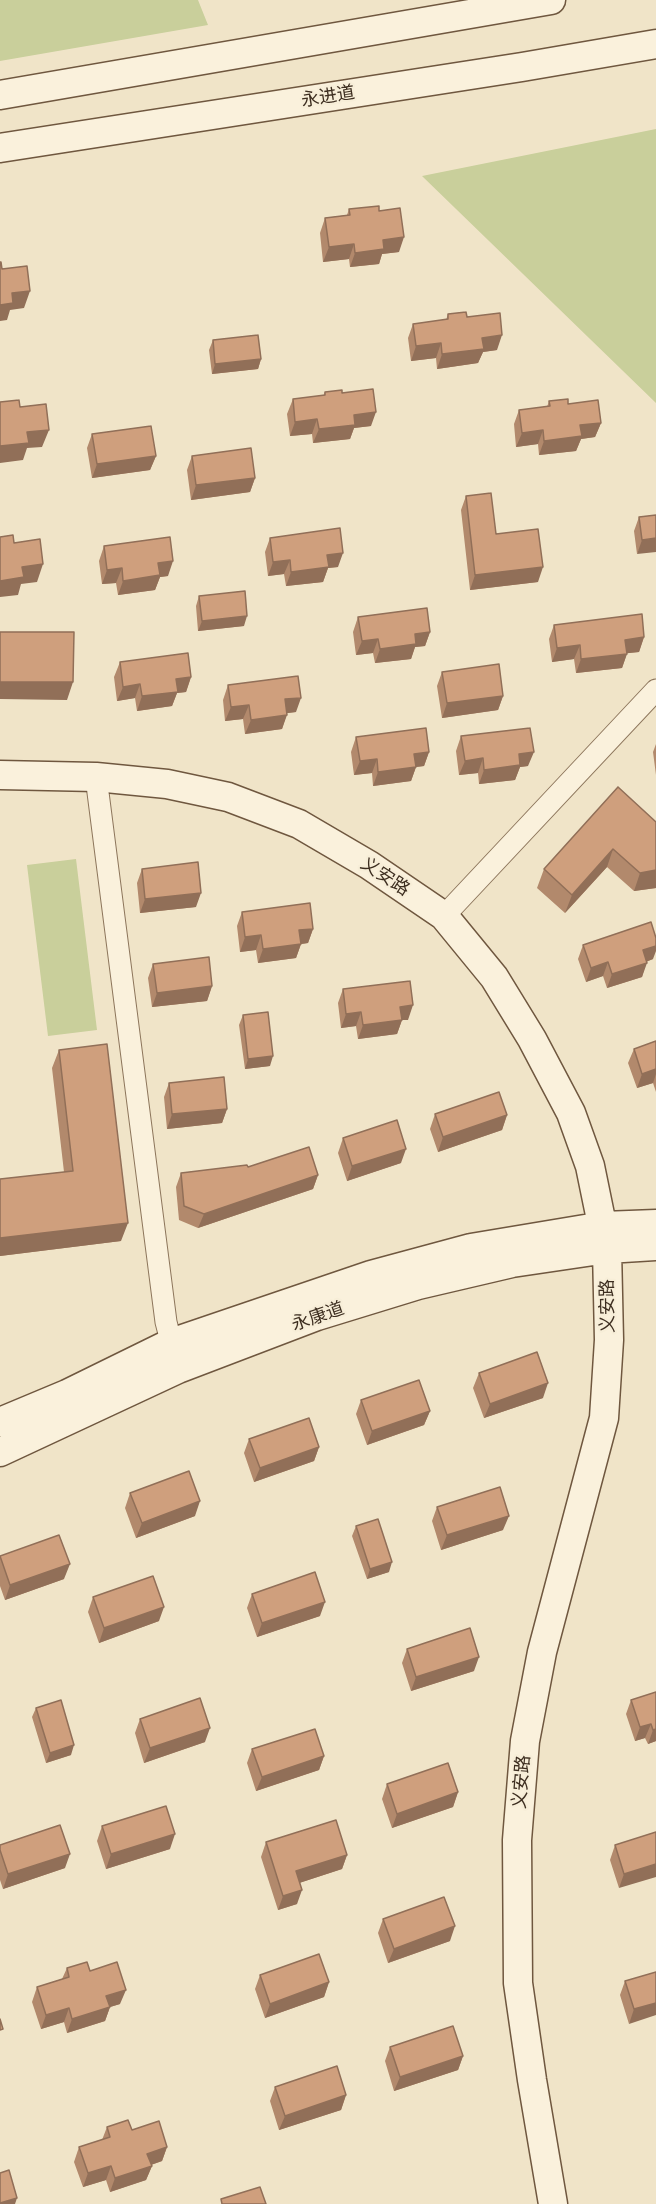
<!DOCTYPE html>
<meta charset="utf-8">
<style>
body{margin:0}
canvas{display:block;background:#f0e4c8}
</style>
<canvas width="656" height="2204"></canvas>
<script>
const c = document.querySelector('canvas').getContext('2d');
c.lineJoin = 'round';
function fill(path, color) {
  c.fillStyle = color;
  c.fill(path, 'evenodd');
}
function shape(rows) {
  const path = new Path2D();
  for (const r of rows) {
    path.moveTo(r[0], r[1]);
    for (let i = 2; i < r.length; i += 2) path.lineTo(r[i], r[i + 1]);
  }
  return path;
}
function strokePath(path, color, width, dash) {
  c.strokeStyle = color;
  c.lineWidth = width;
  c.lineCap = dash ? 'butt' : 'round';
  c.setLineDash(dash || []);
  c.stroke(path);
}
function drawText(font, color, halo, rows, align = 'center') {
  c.font = font + ' "Libre Baskerville","Noto Sans SC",serif';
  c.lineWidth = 4.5;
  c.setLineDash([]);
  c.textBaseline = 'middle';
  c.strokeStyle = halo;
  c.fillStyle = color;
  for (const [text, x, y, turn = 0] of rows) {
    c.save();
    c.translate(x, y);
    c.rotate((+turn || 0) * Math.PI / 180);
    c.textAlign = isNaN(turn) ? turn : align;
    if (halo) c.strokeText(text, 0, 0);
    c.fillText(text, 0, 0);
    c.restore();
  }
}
fill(shape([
 [0,0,198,0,208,25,0,61],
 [656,129,656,403,422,176],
 [76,859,97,1030,48,1036,27,865]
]), '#c9cf9b');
const street = shape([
 [96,777,166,1322,175,1357],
 [444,916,656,690]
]);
const secondary = shape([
 [0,95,551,0],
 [0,148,522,67,656,44],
 [0,775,96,777,167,784,228,797,299,824,369,865,444,916,494,977,532,1039,571,1113,590,1166,607,1249,609,1340,604,1418,542,1652,525,1741,517,1840,518,1983,532,2080,553,2204],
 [0,1422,67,1394,171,1343,371,1275,471,1248,603,1226,656,1224],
 [0,1452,178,1369,317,1316,418,1285,512,1263,607,1249,656,1246]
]);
strokePath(street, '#8d765c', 23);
strokePath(secondary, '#6f573f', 31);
strokePath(street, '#faf1dc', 21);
strokePath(secondary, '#faf1dc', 28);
fill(shape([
 [349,209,379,211,399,252,382,254,379,264,350,267,349,259,323,262,320,233,325,218,347,215],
 [448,314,467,317,497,350,483,352,478,363,437,369,436,358,411,361,408,338,413,324,446,320],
 [213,340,261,359,258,369,212,374,209,350],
 [325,392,342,393,371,426,354,428,350,439,313,443,312,434,290,436,287,414,293,399,323,396],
 [549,401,568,404,601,423,595,437,581,439,576,451,539,455,538,444,516,447,514,424,519,410,547,407],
 [92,434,156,456,150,470,92,478,87,448],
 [192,456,255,478,250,492,191,500,187,470],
 [466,496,496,534,538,582,470,590,461,510],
 [656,515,637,554,634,531,639,517],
 [270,538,338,567,328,568,323,582,286,586,284,574,268,576,265,552],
 [104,546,168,576,160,577,155,590,118,595,116,583,102,584,99,561],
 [199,596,244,626,198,631,196,606],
 [358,617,430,632,425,646,415,647,411,659,375,663,373,653,356,655,353,632],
 [554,625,644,637,639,652,627,653,622,668,576,673,574,659,552,662,549,639],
 [120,662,191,677,186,692,177,693,172,706,137,711,135,698,117,701,114,677],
 [442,672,503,696,498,710,442,718,437,686],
 [228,685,296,712,287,713,282,729,245,734,243,719,225,721,223,700],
 [461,736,528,766,520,767,515,780,479,784,478,773,459,775,456,751],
 [356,737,429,752,424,766,416,767,411,781,373,786,372,773,354,775,351,752],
 [656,744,656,775,653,752],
 [618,787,656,888,634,891,607,867,565,913,537,888,544,869],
 [142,869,196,907,140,913,137,883],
 [242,912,313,929,308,943,301,944,296,958,258,963,256,950,240,952,237,926],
 [583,945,653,959,646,962,642,977,607,988,603,976,586,982,578,959],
 [153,964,212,986,207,1001,152,1007,148,978],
 [343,989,408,1020,402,1020,397,1034,358,1039,356,1026,341,1028,338,1003],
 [243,1015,270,1066,245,1069,239,1025],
 [656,1041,656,1092,653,1083,637,1088,628,1063,634,1049],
 [59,1050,121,1241,0,1256,0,1179,64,1172,52,1068],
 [169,1083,227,1109,222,1123,167,1129,164,1097],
 [435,1114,507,1115,502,1130,438,1152,430,1129],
 [343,1138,401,1163,347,1181,338,1153],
 [248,1167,318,1175,313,1189,198,1228,179,1220,176,1187,181,1173],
 [479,1373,543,1398,484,1418,473,1388],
 [361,1400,430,1411,424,1425,367,1445,356,1414],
 [249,1439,319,1447,314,1461,254,1482,244,1453],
 [130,1493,195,1516,136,1538,125,1508],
 [437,1507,503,1530,441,1550,432,1521],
 [356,1526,389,1572,367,1579,352,1536],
 [0,1556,64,1579,5,1600,0,1586],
 [252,1594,320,1616,257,1637,247,1608],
 [93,1597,159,1621,99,1643,88,1612],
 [407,1649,474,1671,411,1691,402,1663],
 [656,1692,656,1741,648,1744,645,1738,635,1741,626,1714,631,1700],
 [36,1708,71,1755,46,1763,32,1717],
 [140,1719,205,1742,144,1763,135,1733],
 [252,1749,324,1756,319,1770,256,1791,247,1763],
 [387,1784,458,1792,453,1807,392,1828,382,1799],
 [102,1826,170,1849,106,1869,97,1841],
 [656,1832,619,1888,610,1860,615,1845],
 [266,1842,347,1855,342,1869,299,1883,297,1904,278,1910,261,1857],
 [0,1845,65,1868,3,1889,0,1880],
 [383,1919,450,1941,388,1963,378,1933],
 [67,1968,90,1971,120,2004,110,2007,105,2021,67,2033,64,2022,41,2029,32,2002,37,1987,62,1979],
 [656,1972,629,2024,620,1995,625,1981],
 [260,1975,329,1982,324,1997,265,2018,255,1989],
 [390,2047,463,2056,458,2070,394,2091,385,2061],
 [275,2087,346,2095,341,2110,279,2130,270,2101],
 [107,2127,132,2130,167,2147,162,2161,151,2165,152,2166,146,2180,110,2192,106,2180,83,2187,74,2162,79,2147,102,2140]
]), '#b2896c');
fill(shape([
 [404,237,399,252,382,254,379,264,350,267,355,253,383,240],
 [354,244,349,259,323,262,329,247],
 [30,291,24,308,10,310,7,320,0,321,0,305,12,293],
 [502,335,497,350,483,352,478,363,437,369,442,354,482,338],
 [441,343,436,358,411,361,416,346],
 [261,359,258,369,212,374,215,364],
 [376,412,371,426,354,428,350,439,313,443,319,429,354,415],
 [317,419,312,434,290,436,295,422],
 [601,423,595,437,581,439,576,451,539,455,544,441,580,425],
 [49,430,42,447,27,448,23,460,0,463,0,446,27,432],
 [543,430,538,444,516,447,522,433],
 [156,456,150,470,92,478,97,464],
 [255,478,250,492,191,500,196,485],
 [656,538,656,552,637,554,642,540],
 [343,553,338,567,328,568,323,582,286,586,291,572,327,555],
 [290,560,284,574,268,576,273,562],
 [173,561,168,576,160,577,155,590,118,595,123,581,158,563],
 [43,564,37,582,21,584,18,595,0,597,0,581,22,567],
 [543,567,538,582,470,590,475,575],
 [122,568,116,583,102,584,107,570],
 [247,616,244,626,198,631,202,621],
 [430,632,425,646,415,647,411,659,375,663,380,649,415,634],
 [644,637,639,652,620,654,625,640],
 [378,639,373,653,356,655,362,641],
 [580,645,574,659,552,662,557,648],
 [627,654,622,668,576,673,581,659],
 [191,677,186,692,177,693,172,706,137,711,142,696,176,679],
 [0,682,73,682,67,700,0,699],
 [140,684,135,698,117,701,123,687],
 [503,696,498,710,442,718,447,703],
 [301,698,296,712,280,714,285,699],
 [249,705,243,719,225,721,231,707],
 [287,715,282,729,245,734,251,720],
 [429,752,424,766,416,767,411,781,373,786,378,772,414,754],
 [534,752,528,766,520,767,515,780,479,784,484,770,519,754],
 [483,758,478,773,459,775,465,761],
 [377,759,372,773,354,775,360,761],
 [613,849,607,867,565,913,572,895],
 [656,870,656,888,634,891,640,873],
 [201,893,196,907,140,913,145,899],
 [313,929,308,943,294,945,299,930],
 [261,935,256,950,240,952,245,937],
 [301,944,296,958,258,963,263,949],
 [656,946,656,951,653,959,637,965,643,950],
 [608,962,603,976,586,982,591,968],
 [647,963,642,977,607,988,612,974],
 [212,986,207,1001,152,1007,157,993],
 [413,1005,408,1020,402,1020,397,1034,358,1039,363,1025,400,1007],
 [361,1012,356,1026,341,1028,346,1014],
 [273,1056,270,1066,245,1069,248,1059],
 [656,1069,656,1074,653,1083,637,1088,642,1074],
 [227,1109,222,1123,167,1129,172,1114],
 [507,1115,502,1130,438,1152,443,1137],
 [406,1149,401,1163,347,1181,352,1166],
 [318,1175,313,1189,198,1228,204,1214],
 [128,1223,121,1241,0,1256,0,1238],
 [548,1383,543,1398,484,1418,490,1404],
 [430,1411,424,1425,367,1445,372,1431],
 [319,1447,314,1461,254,1482,260,1468],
 [200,1501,195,1516,136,1538,142,1523],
 [509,1516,503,1530,441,1550,447,1535],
 [392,1562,389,1572,367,1579,370,1569],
 [70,1564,64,1579,5,1600,10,1585],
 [325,1602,320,1616,257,1637,262,1623],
 [164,1607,159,1621,99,1643,104,1628],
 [479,1657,474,1671,411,1691,416,1677],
 [651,1724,645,1738,635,1741,640,1727],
 [210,1728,205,1742,144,1763,150,1748],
 [656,1729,656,1741,648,1744,653,1730],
 [74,1745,71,1755,46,1763,50,1753],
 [324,1756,319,1770,256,1791,262,1777],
 [458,1792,453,1807,392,1828,397,1814],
 [175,1834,170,1849,106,1869,111,1854],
 [70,1854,65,1868,3,1889,8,1874],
 [347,1855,342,1869,290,1886,296,1871],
 [656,1864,656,1877,619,1888,624,1874],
 [302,1890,297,1904,278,1910,283,1896],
 [455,1926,450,1941,388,1963,394,1949],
 [329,1982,324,1997,265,2018,270,2004],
 [126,1990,120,2004,110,2007,105,2021,67,2033,72,2019,106,1996],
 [656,2003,656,2015,629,2024,634,2009],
 [69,2008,64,2022,41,2029,46,2015],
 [463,2056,458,2070,394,2091,400,2077],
 [346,2095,341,2110,279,2130,285,2116],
 [167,2147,162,2161,142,2168,147,2154],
 [111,2166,106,2180,83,2187,88,2173],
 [152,2166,146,2180,110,2192,115,2178],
 [17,2198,15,2204,0,2204,0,2203]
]), '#916f58');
const building = shape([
 [379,206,379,211,400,208,404,237,383,240,384,249,355,253,354,244,329,247,325,218,350,215,349,209,379,206],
 [0,262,1,262,2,269,27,266,30,291,12,293,13,303,0,305,0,262],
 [466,312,467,317,500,313,502,335,482,338,484,349,442,354,441,343,416,346,413,324,448,319,448,314,466,312],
 [258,335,261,359,215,364,213,340,258,335],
 [373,389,376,412,354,415,355,425,319,429,317,419,295,422,293,399,325,395,325,392,342,390,342,393,373,389],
 [568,399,568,404,598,400,601,423,580,425,582,436,544,441,543,430,522,433,519,410,550,406,549,401,568,399],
 [19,400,20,407,46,404,49,430,27,432,29,443,0,446,0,402,19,400],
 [151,426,156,456,97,464,92,434,151,426],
 [251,448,255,478,196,485,192,456,251,448],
 [491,493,496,534,538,529,543,567,475,575,466,496,491,493],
 [656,515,656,538,642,540,639,517,656,515],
 [340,528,343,553,327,555,329,567,291,572,290,560,273,562,270,538,340,528],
 [13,535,14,543,40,539,43,564,22,567,24,577,0,581,0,537,13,535],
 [170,537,173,561,158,563,160,575,123,581,122,568,107,570,104,546,170,537],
 [245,591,247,616,202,621,199,596,245,591],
 [427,608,430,632,415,634,416,644,380,649,378,639,362,641,358,617,427,608],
 [642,614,644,637,625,640,627,654,581,659,580,645,557,648,554,625,642,614],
 [0,632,74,632,73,682,0,682,0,632],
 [188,653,191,677,176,679,178,692,142,696,140,684,123,687,120,662,188,653],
 [499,664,503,696,447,703,442,672,499,664],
 [298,676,301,698,285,699,287,715,251,720,249,705,231,707,228,685,298,676],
 [426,728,429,752,414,754,416,767,378,772,377,759,360,761,356,737,426,728],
 [530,728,534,752,519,754,520,765,484,770,483,758,465,761,461,736,530,728],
 [618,787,656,822,656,870,640,873,613,849,572,895,544,869,618,787],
 [198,862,201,893,145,899,142,869,198,862],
 [310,903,313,929,299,930,301,944,263,949,261,935,245,937,242,912,310,903],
 [651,922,656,938,656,946,643,950,647,963,612,974,608,962,591,968,583,945,651,922],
 [209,957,212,986,157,993,153,964,209,957],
 [410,981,413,1005,400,1007,402,1020,363,1025,361,1012,346,1014,343,989,410,981],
 [268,1012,273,1056,248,1059,243,1015,268,1012],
 [656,1041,656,1069,642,1074,634,1049,656,1041],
 [107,1044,128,1223,0,1238,0,1179,73,1171,59,1050,107,1044],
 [224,1077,227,1109,172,1114,169,1083,224,1077],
 [499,1092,507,1115,443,1137,435,1114,499,1092],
 [397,1120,406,1149,352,1166,343,1138,397,1120],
 [309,1147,318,1175,204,1214,184,1206,181,1173,247,1165,248,1167,309,1147],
 [537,1352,548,1383,490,1404,479,1373,537,1352],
 [419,1380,430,1411,372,1431,361,1400,419,1380],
 [309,1418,319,1447,260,1468,249,1439,309,1418],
 [189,1471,200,1501,142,1523,130,1493,189,1471],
 [500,1487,509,1516,447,1535,437,1507,500,1487],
 [378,1519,392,1562,370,1569,356,1526,378,1519],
 [59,1535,70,1564,10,1585,0,1556,59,1535],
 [315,1572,325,1602,262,1623,252,1594,315,1572],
 [153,1576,164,1607,104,1628,93,1597,153,1576],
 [470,1628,479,1657,416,1677,407,1649,470,1628],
 [656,1692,656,1729,653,1730,651,1724,640,1727,631,1700,656,1692],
 [200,1698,210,1728,150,1748,140,1719,200,1698],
 [61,1700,74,1745,50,1753,36,1708,61,1700],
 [315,1729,324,1756,262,1777,252,1749,315,1729],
 [448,1763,458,1792,397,1814,387,1784,448,1763],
 [166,1806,175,1834,111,1854,102,1826,166,1806],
 [336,1820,347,1855,296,1871,302,1890,283,1896,266,1842,336,1820],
 [60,1825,70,1854,8,1874,0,1850,0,1845,60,1825],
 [656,1832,656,1864,624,1874,615,1845,656,1832],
 [444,1897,455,1926,394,1949,383,1919,444,1897],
 [319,1954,329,1982,270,2004,260,1975,319,1954],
 [87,1962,90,1971,117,1962,126,1990,106,1996,110,2007,72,2019,69,2008,46,2015,37,1987,69,1977,67,1968,87,1962],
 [656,1972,656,2003,634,2009,625,1981,656,1972],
 [0,2019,3,2029,0,2030,0,2019],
 [453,2026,463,2056,400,2077,390,2047,453,2026],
 [337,2066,346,2095,285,2116,275,2087,337,2066],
 [128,2120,132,2130,159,2121,167,2147,147,2154,152,2166,115,2178,111,2166,88,2173,79,2147,110,2137,107,2127,128,2120],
 [9,2170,17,2198,0,2203,0,2173,9,2170],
 [260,2187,266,2204,222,2204,221,2199,260,2187]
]);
fill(building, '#cf9f7d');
strokePath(building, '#916f58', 1.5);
drawText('18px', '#3d2e20', '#f7eed8', [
 ["永进道",328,97,-9],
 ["义安路",385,877,33],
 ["义安路",608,1306,-91],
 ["永康道",318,1317,-19],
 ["义安路",522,1782,-85]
]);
</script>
